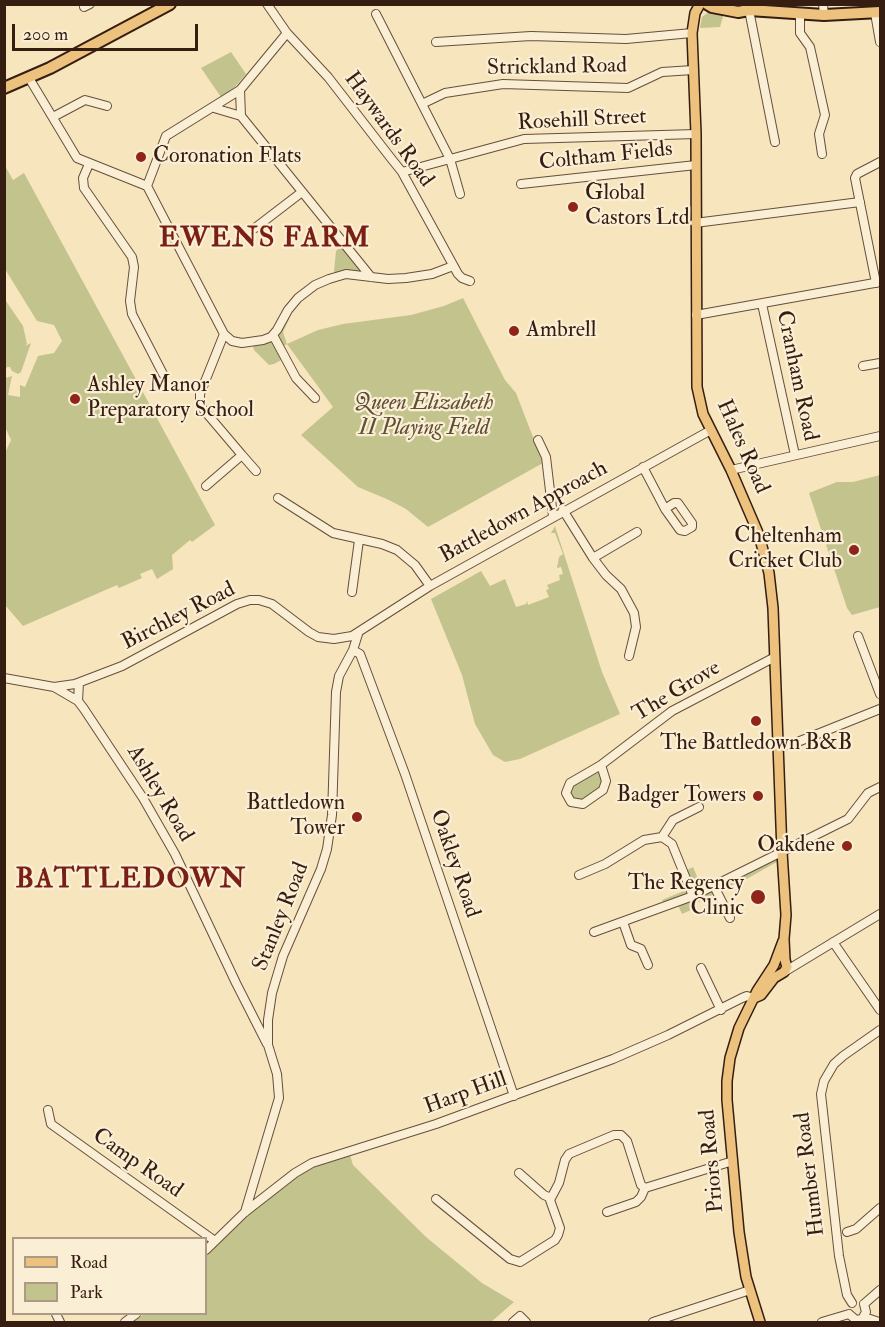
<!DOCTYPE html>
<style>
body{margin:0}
#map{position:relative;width:885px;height:1327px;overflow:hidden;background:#f7e5bd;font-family:"IM FELL Double Pica",serif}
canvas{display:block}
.frame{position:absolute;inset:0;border:6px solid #351d12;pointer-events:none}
.legend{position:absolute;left:12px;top:1237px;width:195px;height:78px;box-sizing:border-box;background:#faeed4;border:2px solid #ab9a86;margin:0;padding:8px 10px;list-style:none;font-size:18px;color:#351d12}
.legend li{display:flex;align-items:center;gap:12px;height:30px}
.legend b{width:30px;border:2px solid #ab9a86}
.scale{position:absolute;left:12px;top:24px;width:186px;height:27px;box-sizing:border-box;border:3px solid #351d12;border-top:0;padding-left:8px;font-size:18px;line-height:21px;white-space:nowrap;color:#351d12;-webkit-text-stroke:4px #faeed4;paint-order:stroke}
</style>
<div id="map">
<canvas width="885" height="1327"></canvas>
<div class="frame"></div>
<ul class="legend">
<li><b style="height:8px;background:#ecc27e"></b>Road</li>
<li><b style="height:16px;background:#c3c38d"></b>Park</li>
</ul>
<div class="scale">200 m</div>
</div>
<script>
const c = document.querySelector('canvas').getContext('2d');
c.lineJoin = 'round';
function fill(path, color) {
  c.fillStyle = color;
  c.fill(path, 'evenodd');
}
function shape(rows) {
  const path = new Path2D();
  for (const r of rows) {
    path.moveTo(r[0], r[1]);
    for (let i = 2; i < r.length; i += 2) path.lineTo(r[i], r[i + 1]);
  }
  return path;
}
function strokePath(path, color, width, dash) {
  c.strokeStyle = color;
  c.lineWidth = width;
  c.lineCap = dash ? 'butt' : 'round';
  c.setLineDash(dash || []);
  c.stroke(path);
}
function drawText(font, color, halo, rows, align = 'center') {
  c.font = font + ' "IM FELL Double Pica",serif';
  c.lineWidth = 4.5;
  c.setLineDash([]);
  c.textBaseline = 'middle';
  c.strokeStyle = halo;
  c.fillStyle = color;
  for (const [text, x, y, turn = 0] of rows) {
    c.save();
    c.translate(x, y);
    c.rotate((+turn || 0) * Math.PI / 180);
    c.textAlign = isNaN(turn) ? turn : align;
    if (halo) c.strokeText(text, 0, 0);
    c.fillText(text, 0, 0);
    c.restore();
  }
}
fill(shape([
 [710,11,724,13,720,27,700,28,702,17],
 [231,52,246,74,234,88,221,97,201,68],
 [4,164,13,180,24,173,215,525,192,542,190,540,172,555,173,569,157,579,152,569,140,574,142,578,119,588,117,585,23,626,5,605,4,455,11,440,5,427,5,378,12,376,8,395,20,397,20,385,25,387,38,356,54,353,62,341,54,325,37,321,5,269],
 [344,244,371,277,336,276,334,271,336,251],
 [4,298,23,326,27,344,25,346,31,343,21,372,18,374,12,371,10,367,7,367,5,370],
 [463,298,505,380,516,393,543,463,428,527,406,509,389,500,358,487,301,435,333,407,287,344,280,348,285,358,274,364,269,365,254,350,252,342,268,338,286,314,290,317,283,332,287,344,318,330,343,324,411,315,444,306],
 [880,475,880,607,852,615,847,608,809,493,837,482,853,482],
 [555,526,602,672,620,714,520,759,505,762,493,755,475,724,462,675,431,599,481,571,490,586,505,579,516,607,526,604,527,601,528,605,549,597,546,590,549,589,547,585,560,580,559,575,563,574,561,567,557,568,559,557,563,554,555,533,551,533],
 [601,765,606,786,576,804,567,790],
 [782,852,782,859,736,885,735,884,690,906,691,910,682,914,677,903,665,907,662,900,689,889,683,872,693,867,703,891],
 [350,1155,353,1165,426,1237,482,1283,514,1302,491,1322,133,1322,144,1314,206,1314,206,1255,242,1220,307,1170]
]), '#c3c38d');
const minor = shape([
 [267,4,287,33,328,77,390,157,402,172,458,274,462,278,470,281],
 [823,4,824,15],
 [84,7,90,4],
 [749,10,775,142],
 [875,13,880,42],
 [376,14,450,159,460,194],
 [800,14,800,33,810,47,825,115,819,134,822,154],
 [436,42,531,36,626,39,692,33],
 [29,78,77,158,147,186,224,334,232,341,242,343,263,340,271,337,277,330,288,310,298,298,315,285,329,279,346,274,388,279,406,278,432,274,453,266],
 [240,90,241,116,371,277],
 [422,104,445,93,503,84,628,88,662,72,693,70],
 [214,108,241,116],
 [53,117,85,100,107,106],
 [89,164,83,178,84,188,132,257,134,267,130,301,132,314,163,374],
 [402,172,524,139,696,134],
 [521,184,696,165],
 [147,186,166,136,240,90,287,33],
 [695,223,860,202],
 [255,228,302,192],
 [876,283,855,178,857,174,880,162],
 [762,304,795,455],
 [696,315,880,282],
 [273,335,296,378,315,398],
 [863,366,880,363],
 [538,440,546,457,553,516],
 [242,455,256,471],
 [643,467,665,509,680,530,685,531,692,527,692,523,678,503,674,503,665,509],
 [731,470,880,436],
 [206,486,242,455,203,409,200,403,200,394,224,334],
 [278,498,333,533,382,544,397,550,415,565,430,586],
 [563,510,593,558,606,575,621,589,634,613,636,627,629,656],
 [593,558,637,532],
 [352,592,359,540],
 [858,636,880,694],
 [353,650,360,654,405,774,514,1096],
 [4,678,54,687,78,701,84,709,143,798,175,854,236,983,267,1044],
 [54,687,75,684,122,666,237,604,250,600,259,600,272,604,309,632,318,637,334,639,352,636,430,586,711,430],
 [78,701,79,683],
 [778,747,795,743,880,709],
 [601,765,606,781,603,790,583,804,571,802,566,793,570,783,601,765,672,711,775,657],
 [662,837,673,820,699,807],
 [579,875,605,864,644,840,662,837,672,844,693,896],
 [714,886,730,918],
 [623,922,631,945,641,949,648,965],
 [594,932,693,896,848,819,868,793,880,787],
 [833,942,880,1010],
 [701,968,721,1010],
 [784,972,880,914],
 [48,1110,51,1124,215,1241],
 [519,1173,544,1195,551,1198],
 [645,1188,733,1161],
 [436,1199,510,1259,520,1262,555,1240,558,1235,560,1228,550,1200,559,1183,565,1160,569,1154,614,1135,621,1135,627,1141,641,1185,645,1188],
 [245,1212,279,1098,277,1074,268,1045,268,1020,272,993,283,956,321,869,327,849,332,815,336,692,339,676,353,650,358,634],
 [607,1212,636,1202,641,1197,645,1188],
 [847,1232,856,1229,880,1208],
 [206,1250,245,1212,295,1173,312,1163,436,1124,613,1059,668,1035,742,998,747,996,754,998],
 [852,1303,847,1295,839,1256,821,1094,824,1081,834,1064,843,1056,880,1030],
 [864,1304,880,1290],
 [56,1314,60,1322],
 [849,1314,856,1320,862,1319,866,1312,864,1304],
 [864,1317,879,1322],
 [125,1322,136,1314],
 [513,1322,520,1316,526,1322],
 [653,1322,750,1290],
 [822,1322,849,1314]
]);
const major = shape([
 [700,4,695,13,692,33,696,134,697,387,703,414,731,470,759,535,769,573,773,608,782,852,786,915,784,939,785,960,787,967,784,972,774,978,761,995,754,998],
 [760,1322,746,1277,739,1232,727,1100,727,1081,730,1058,739,1028,757,991,774,965,783,941]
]);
const highway = shape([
 [707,4,712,7,738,12,749,10,824,15,880,12],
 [4,88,50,68,170,4]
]);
strokePath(minor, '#664f3d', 10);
strokePath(major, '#351d12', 12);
strokePath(highway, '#351d12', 14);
strokePath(minor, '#faeed4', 8);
strokePath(major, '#ecc27e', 9);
strokePath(highway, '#ecc27e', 10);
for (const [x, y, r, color] of [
 [141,157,6,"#8f2418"],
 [573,207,6,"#8f2418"],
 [514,331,6,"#8f2418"],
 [75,399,6,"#8f2418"],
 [854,550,6,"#8f2418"],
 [756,721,6,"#8f2418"],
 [758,796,6,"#8f2418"],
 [357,817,6,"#8f2418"],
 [847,846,6,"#8f2418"],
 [758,897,8,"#8f2418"]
]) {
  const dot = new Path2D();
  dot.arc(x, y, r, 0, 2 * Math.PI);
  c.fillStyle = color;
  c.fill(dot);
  strokePath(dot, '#faeed4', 2);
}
drawText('22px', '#351d12', '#faeed4', [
 ["Strickland Road",557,68,-1],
 ["Rosehill Street",582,121,-3],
 ["Haywards Road",388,130,54],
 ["Coltham Fields",606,157,-6],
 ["Cranham Road",796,376,78],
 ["Hales Road",742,447,66],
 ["Battledown Approach",524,513,-29],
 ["Birchley Road",179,617,-27],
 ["The Grove",677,692,-31],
 ["Ashley Road",159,794,59],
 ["Oakley Road",454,864,71],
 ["Stanley Road",282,917,-68],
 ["Harp Hill",466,1094,-20],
 ["Priors Road",713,1161,-95],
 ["Camp Road",137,1164,35],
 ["Humber Road",811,1174,-97]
]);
drawText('22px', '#351d12', '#faeed4', [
 ["Coronation Flats",153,157,"left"],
 ["Global",585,194,"left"],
 ["Castors Ltd",585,219,"left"],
 ["Ambrell",526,331,"left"],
 ["Ashley Manor",87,386,"left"],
 ["Preparatory School",87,411,"left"],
 ["Cheltenham",842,537],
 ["Cricket Club",842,562],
 ["The Battledown B&B",756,744,"center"],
 ["Badger Towers",746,796],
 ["Battledown",345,804],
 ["Tower",345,829],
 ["Oakdene",835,846],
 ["The Regency",744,884],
 ["Clinic",744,909]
], 'right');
drawText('italic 22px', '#604f37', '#faeed4', [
 ["Queen Elizabeth",424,404],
 ["II Playing Field",424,429]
]);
c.letterSpacing = '1.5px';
drawText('bold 28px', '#7a1f14', '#faeed4', [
 ["EWENS FARM",265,240],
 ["BATTLEDOWN",131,881]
]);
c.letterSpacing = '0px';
</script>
